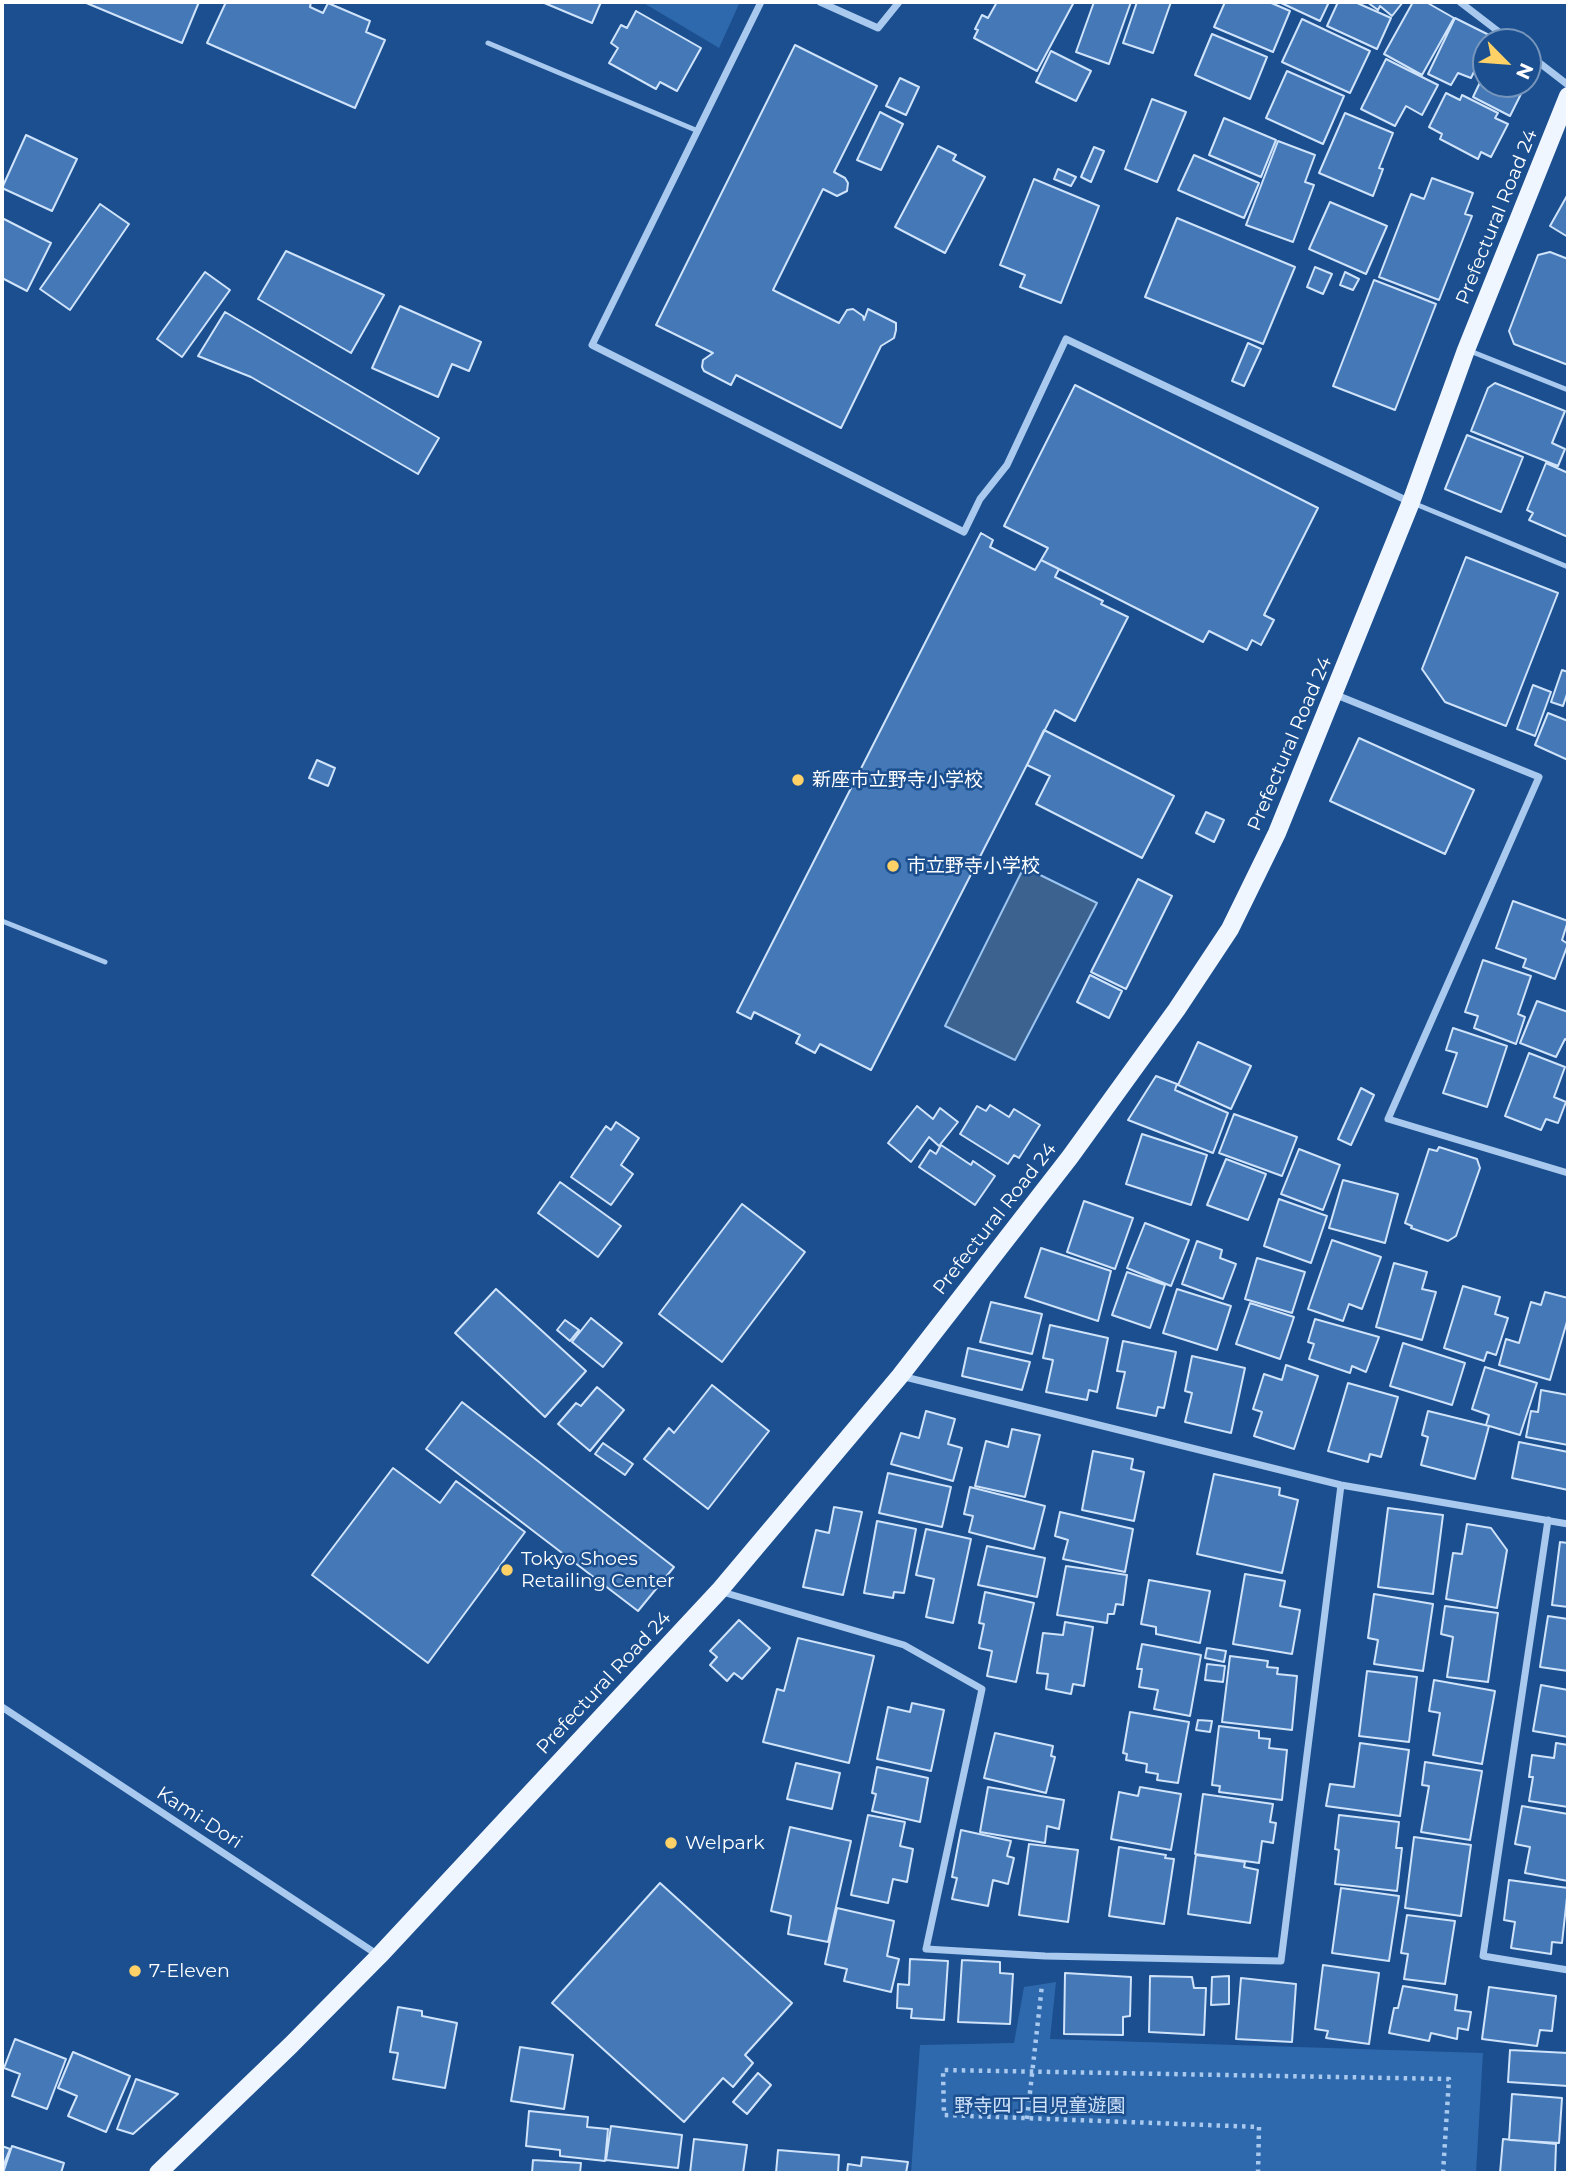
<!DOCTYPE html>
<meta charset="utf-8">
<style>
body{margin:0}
#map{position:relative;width:1570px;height:2175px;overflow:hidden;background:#1b4f8f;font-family:Montserrat,sans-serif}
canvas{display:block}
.frame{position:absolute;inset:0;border:4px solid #fff;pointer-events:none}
.north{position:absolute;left:1472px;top:28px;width:70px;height:70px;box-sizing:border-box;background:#1b4f8f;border:2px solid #7695bc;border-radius:50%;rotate:115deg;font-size:19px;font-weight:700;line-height:28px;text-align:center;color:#fff}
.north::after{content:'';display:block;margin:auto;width:24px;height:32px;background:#ffd166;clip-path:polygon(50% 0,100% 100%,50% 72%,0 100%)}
</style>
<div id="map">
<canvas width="1570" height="2175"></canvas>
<div class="frame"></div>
<div class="north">N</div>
</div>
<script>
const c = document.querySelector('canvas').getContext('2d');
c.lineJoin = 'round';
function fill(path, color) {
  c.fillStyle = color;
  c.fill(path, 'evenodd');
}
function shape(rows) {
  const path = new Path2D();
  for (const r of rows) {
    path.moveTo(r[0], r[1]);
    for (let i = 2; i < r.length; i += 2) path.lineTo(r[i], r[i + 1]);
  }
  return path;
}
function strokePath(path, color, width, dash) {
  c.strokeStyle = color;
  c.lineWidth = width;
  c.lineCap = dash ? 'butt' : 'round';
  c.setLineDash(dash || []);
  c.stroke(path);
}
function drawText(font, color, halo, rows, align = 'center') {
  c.font = font + ' Montserrat,"Noto Sans JP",sans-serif';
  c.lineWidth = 5;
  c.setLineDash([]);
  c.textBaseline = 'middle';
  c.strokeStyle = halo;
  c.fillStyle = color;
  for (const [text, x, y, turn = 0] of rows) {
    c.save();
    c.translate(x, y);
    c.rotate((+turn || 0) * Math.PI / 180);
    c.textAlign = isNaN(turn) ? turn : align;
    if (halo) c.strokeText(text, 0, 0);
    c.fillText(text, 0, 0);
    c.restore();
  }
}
fill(shape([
 [642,2,740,2,719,48],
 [1056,1982,1050,2039,1483,2053,1476,2173,911,2173,920,2045,1014,2043,1024,1987]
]), '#2e69ad');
const water = shape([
 [1024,867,1097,903,1015,1060,945,1026,1024,867]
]);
fill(water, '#3c6290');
strokePath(water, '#9cc4f0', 2);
const building = shape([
 [84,2,199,2,182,43,84,2],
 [226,2,311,2,310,7,323,13,328,3,370,21,366,32,385,40,355,108,207,43,226,2],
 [542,2,601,2,592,23,542,2],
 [997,2,1074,2,1037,71,974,38,978,30,975,29,982,15,988,18,997,2],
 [1094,2,1131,2,1109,64,1076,52,1094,2],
 [1137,2,1171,2,1153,53,1123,43,1137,2],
 [1225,2,1269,2,1290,11,1273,52,1214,27,1225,2],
 [1279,2,1329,2,1320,21,1279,2],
 [1338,2,1355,2,1391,18,1377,49,1327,26,1338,2],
 [1367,2,1403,2,1392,16,1380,6,1378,10,1367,2],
 [1413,2,1426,2,1454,18,1422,75,1384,54,1413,2],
 [636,11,701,48,677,91,660,82,656,89,609,63,618,48,611,43,621,25,627,28,636,11],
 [1455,18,1491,36,1486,42,1486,47,1471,78,1458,73,1451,85,1428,74,1455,18],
 [1302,19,1370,51,1350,93,1282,62,1302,19],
 [1212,34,1267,57,1250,99,1195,75,1212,34],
 [795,45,877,86,834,172,845,178,848,183,847,191,837,196,823,189,773,290,839,323,847,310,853,309,863,316,864,320,868,309,896,323,896,330,894,338,881,346,841,428,736,375,731,385,704,371,702,367,703,360,713,353,656,325,795,45],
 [1051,51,1091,71,1076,101,1036,82,1051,51],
 [1386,59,1438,85,1422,115,1406,106,1395,126,1361,109,1386,59],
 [1486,70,1486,84,1526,84,1510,116,1473,97,1486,70],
 [1287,71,1344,96,1323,144,1266,118,1287,71],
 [900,78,919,87,906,115,886,106,900,78],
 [1446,93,1460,100,1462,95,1498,113,1495,118,1508,124,1491,157,1481,152,1478,159,1440,139,1442,134,1429,127,1446,93],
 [1152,99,1186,112,1157,182,1125,169,1152,99],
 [880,112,903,124,881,170,857,160,880,112],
 [1345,113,1393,133,1379,168,1383,169,1373,196,1319,173,1345,113],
 [1224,118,1276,140,1261,177,1209,155,1224,118],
 [26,135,77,159,52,211,2,188,26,135],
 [1278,141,1315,155,1305,182,1314,185,1293,242,1246,225,1278,141],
 [938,146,956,155,953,160,985,177,945,253,895,227,938,146],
 [1094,147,1104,151,1091,182,1081,177,1094,147],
 [1194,155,1259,183,1244,218,1178,190,1194,155],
 [1058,169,1076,177,1071,186,1054,179,1058,169],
 [1432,178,1473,193,1465,214,1472,216,1439,300,1379,277,1411,194,1424,199,1432,178],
 [1034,179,1099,206,1061,303,1020,287,1025,275,1000,265,1034,179],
 [1568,194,1568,237,1550,226,1568,194],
 [1330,202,1387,226,1366,274,1309,249,1330,202],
 [100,204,129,224,70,310,40,289,100,204],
 [2,218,51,243,27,291,2,278,2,218],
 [1177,218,1295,267,1263,344,1145,297,1177,218],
 [286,251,384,295,351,353,258,299,286,251],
 [1550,252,1568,259,1568,365,1514,344,1509,331,1538,255,1550,252],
 [1315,267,1332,274,1323,294,1307,287,1315,267],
 [205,272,230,290,182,357,157,339,205,272],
 [1345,272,1359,279,1353,290,1340,285,1345,272],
 [1374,280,1436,304,1395,410,1333,386,1374,280],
 [400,306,481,342,469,371,452,364,438,397,372,368,400,306],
 [225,312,439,438,418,474,251,377,198,356,225,312],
 [1248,343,1261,349,1244,386,1232,381,1248,343],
 [1495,383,1565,411,1552,443,1565,449,1558,466,1471,431,1488,388,1495,383],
 [1075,385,1318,508,1264,615,1274,620,1261,645,1252,640,1247,650,1209,631,1203,642,1041,560,1048,548,1004,526,1075,385],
 [1467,435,1523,457,1501,512,1445,489,1467,435],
 [1546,463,1568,473,1568,537,1529,520,1533,513,1527,510,1546,463],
 [981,533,993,540,990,547,1035,570,1041,560,1059,569,1055,577,1103,601,1101,604,1128,617,1075,721,1055,710,871,1070,820,1044,815,1053,796,1043,800,1035,754,1012,751,1019,737,1012,981,533],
 [1466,557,1558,593,1506,726,1445,702,1422,669,1466,557],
 [1562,670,1568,672,1568,691,1563,706,1551,702,1562,670],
 [1533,685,1551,692,1535,736,1517,729,1533,685],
 [1548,713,1568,721,1568,760,1535,745,1548,713],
 [1044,730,1174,796,1142,858,1036,804,1050,776,1027,765,1044,730],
 [1359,738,1474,790,1445,854,1330,801,1359,738],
 [317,760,335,768,328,786,309,778,317,760],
 [1206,812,1224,820,1214,842,1196,833,1206,812],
 [1138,879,1172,896,1126,989,1091,972,1138,879],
 [1513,901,1568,921,1562,940,1568,944,1555,979,1523,967,1526,959,1496,948,1513,901],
 [1483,960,1531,976,1518,1014,1525,1017,1516,1044,1474,1028,1478,1016,1465,1012,1483,960],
 [1090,975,1122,991,1109,1018,1077,1002,1090,975],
 [1537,1001,1568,1012,1568,1040,1565,1039,1556,1057,1520,1043,1537,1001],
 [1453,1028,1507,1046,1487,1107,1443,1093,1457,1053,1446,1050,1453,1028],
 [1198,1042,1251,1066,1231,1109,1178,1085,1198,1042],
 [1529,1053,1565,1067,1554,1097,1566,1102,1558,1123,1546,1119,1541,1130,1505,1116,1529,1053],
 [1156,1076,1177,1084,1175,1090,1228,1113,1213,1153,1128,1120,1156,1076],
 [1361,1088,1374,1095,1351,1145,1338,1139,1361,1088],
 [990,1105,1009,1117,1014,1109,1040,1125,1019,1158,1014,1155,1008,1164,960,1134,977,1106,986,1111,990,1105],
 [917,1106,933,1119,940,1108,958,1122,939,1146,929,1137,911,1162,888,1143,917,1106],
 [1234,1114,1297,1137,1282,1176,1219,1153,1234,1114],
 [616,1122,639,1138,621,1165,633,1174,611,1205,571,1177,606,1126,611,1130,616,1122],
 [1142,1134,1207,1155,1191,1205,1126,1184,1142,1134],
 [941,1145,971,1165,973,1161,995,1176,975,1205,919,1167,930,1150,936,1154,941,1145],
 [1439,1147,1477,1159,1480,1168,1456,1236,1448,1241,1411,1228,1412,1226,1405,1223,1429,1149,1437,1151,1439,1147],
 [1299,1149,1340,1165,1323,1210,1281,1194,1299,1149],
 [1226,1159,1266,1174,1248,1220,1207,1205,1226,1159],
 [1343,1180,1398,1194,1385,1243,1329,1228,1343,1180],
 [560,1182,621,1226,598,1257,538,1213,560,1182],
 [1279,1199,1327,1216,1311,1263,1264,1246,1279,1199],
 [1084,1201,1133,1218,1115,1269,1067,1252,1084,1201],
 [742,1204,805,1252,722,1362,659,1314,742,1204],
 [1145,1223,1189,1240,1171,1286,1127,1268,1145,1223],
 [1332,1240,1381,1257,1362,1309,1349,1304,1343,1321,1308,1309,1332,1240],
 [1197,1241,1222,1250,1220,1258,1236,1264,1223,1299,1182,1284,1197,1241],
 [1041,1248,1111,1271,1098,1321,1025,1297,1041,1248],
 [1257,1258,1305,1272,1292,1313,1245,1299,1257,1258],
 [1394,1263,1427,1272,1422,1289,1436,1292,1422,1340,1376,1327,1394,1263],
 [1127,1272,1165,1285,1150,1328,1112,1315,1127,1272],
 [1463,1286,1500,1297,1495,1314,1508,1318,1496,1355,1487,1352,1484,1361,1444,1348,1463,1286],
 [496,1289,586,1371,545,1417,455,1333,496,1289],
 [1177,1289,1231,1306,1217,1350,1163,1333,1177,1289],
 [1545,1292,1568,1298,1568,1318,1550,1380,1499,1365,1506,1339,1519,1343,1531,1302,1541,1305,1545,1292],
 [991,1302,1042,1314,1032,1354,980,1342,991,1302],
 [1250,1303,1294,1317,1280,1359,1236,1344,1250,1303],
 [591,1318,622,1343,603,1367,572,1342,591,1318],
 [1315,1319,1379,1337,1366,1372,1352,1366,1350,1373,1309,1359,1314,1344,1308,1342,1315,1319],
 [565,1320,579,1330,570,1341,557,1330,565,1320],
 [1050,1325,1108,1338,1097,1392,1089,1390,1087,1400,1046,1392,1053,1360,1043,1358,1050,1325],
 [1123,1341,1176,1352,1164,1408,1158,1407,1156,1416,1117,1408,1125,1372,1117,1371,1123,1341],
 [1403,1343,1465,1363,1452,1405,1390,1386,1403,1343],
 [968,1348,1030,1362,1022,1390,962,1376,968,1348],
 [1192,1356,1245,1368,1231,1433,1185,1422,1192,1393,1185,1391,1192,1356],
 [1286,1365,1318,1376,1294,1449,1254,1436,1262,1412,1253,1409,1264,1374,1282,1380,1286,1365],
 [1485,1367,1537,1383,1520,1435,1486,1425,1489,1415,1472,1409,1485,1367],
 [1348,1383,1398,1397,1381,1457,1370,1454,1368,1462,1328,1451,1348,1383],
 [712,1385,769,1431,708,1509,644,1459,669,1428,674,1433,712,1385],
 [597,1387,624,1410,590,1451,558,1424,576,1403,581,1406,597,1387],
 [1541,1390,1568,1395,1568,1445,1526,1437,1531,1411,1538,1412,1541,1390],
 [462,1402,674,1567,638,1611,426,1449,462,1402],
 [926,1411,955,1419,948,1444,962,1448,953,1481,891,1464,901,1433,919,1438,926,1411],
 [1428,1411,1489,1426,1475,1479,1421,1465,1428,1437,1422,1435,1428,1411],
 [1012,1429,1040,1435,1025,1497,975,1486,986,1441,1008,1447,1012,1429],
 [1519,1442,1568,1452,1568,1490,1512,1478,1519,1442],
 [603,1443,633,1464,625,1475,595,1454,603,1443],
 [1093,1451,1133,1459,1131,1469,1144,1472,1134,1521,1082,1510,1093,1451],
 [393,1468,440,1503,456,1481,525,1532,428,1663,312,1575,393,1468],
 [888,1473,951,1487,942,1527,879,1513,888,1473],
 [1214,1474,1280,1488,1279,1495,1298,1500,1282,1573,1197,1554,1214,1474],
 [970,1487,1045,1506,1034,1549,969,1532,973,1516,964,1514,970,1487],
 [834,1507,862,1512,843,1595,803,1587,816,1530,829,1533,834,1507],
 [1388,1508,1443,1515,1433,1594,1378,1587,1388,1508],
 [1060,1512,1133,1529,1125,1572,1063,1559,1068,1540,1055,1536,1060,1512],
 [877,1521,916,1529,904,1593,894,1592,893,1598,864,1593,877,1521],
 [1467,1524,1491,1528,1507,1550,1497,1608,1446,1599,1453,1553,1462,1554,1467,1524],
 [926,1529,971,1539,953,1623,926,1617,934,1579,916,1575,926,1529],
 [1560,1542,1568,1543,1568,1607,1552,1605,1560,1542],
 [987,1546,1045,1558,1037,1597,978,1585,987,1546],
 [1066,1566,1127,1575,1123,1605,1116,1604,1114,1614,1108,1614,1107,1623,1057,1615,1066,1566],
 [1245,1574,1285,1581,1280,1606,1300,1610,1292,1654,1233,1644,1245,1574],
 [1149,1580,1210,1591,1200,1643,1156,1634,1156,1627,1141,1624,1149,1580],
 [985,1592,1034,1603,1016,1682,987,1676,992,1651,979,1648,984,1624,979,1623,985,1592],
 [1374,1594,1433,1604,1423,1671,1374,1664,1378,1640,1368,1638,1374,1594],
 [1445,1606,1498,1613,1488,1682,1447,1677,1453,1637,1441,1634,1445,1606],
 [1548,1616,1568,1619,1568,1671,1540,1667,1548,1616],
 [739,1620,770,1648,742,1679,734,1673,727,1681,710,1665,717,1657,710,1651,739,1620],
 [1065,1622,1093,1627,1084,1686,1073,1684,1071,1694,1046,1689,1048,1674,1037,1673,1043,1633,1063,1635,1065,1622],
 [798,1638,874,1656,849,1763,763,1742,777,1689,784,1691,798,1638],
 [1142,1644,1201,1655,1190,1716,1154,1709,1158,1690,1139,1687,1142,1669,1137,1669,1142,1644],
 [1207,1648,1226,1651,1224,1662,1205,1658,1207,1648],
 [1230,1656,1268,1661,1267,1667,1278,1668,1277,1674,1297,1676,1292,1730,1222,1722,1230,1656],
 [1207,1664,1225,1666,1223,1682,1205,1680,1207,1664],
 [1367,1671,1417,1677,1409,1742,1359,1736,1367,1671],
 [1434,1680,1495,1691,1482,1764,1433,1755,1440,1713,1429,1711,1434,1680],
 [1541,1685,1568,1690,1568,1737,1533,1731,1541,1685],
 [912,1703,944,1710,931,1771,877,1759,888,1707,910,1712,912,1703],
 [1130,1712,1189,1722,1178,1783,1157,1780,1158,1774,1146,1772,1147,1764,1126,1760,1127,1754,1123,1753,1130,1712],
 [1198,1720,1212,1721,1210,1732,1196,1730,1198,1720],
 [1219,1726,1259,1731,1259,1738,1270,1739,1269,1748,1287,1750,1282,1800,1219,1792,1220,1786,1212,1785,1219,1726],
 [995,1733,1053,1746,1051,1756,1055,1757,1046,1793,984,1778,995,1733],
 [1360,1743,1409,1750,1400,1816,1326,1806,1330,1784,1354,1787,1360,1743],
 [1556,1743,1568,1745,1568,1807,1529,1801,1533,1777,1529,1777,1532,1755,1554,1758,1556,1743],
 [1425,1762,1482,1771,1470,1840,1421,1832,1429,1786,1422,1785,1425,1762],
 [796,1763,840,1773,832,1809,787,1799,796,1763],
 [877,1767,928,1778,920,1822,872,1811,876,1794,872,1793,877,1767],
 [988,1787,1064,1800,1059,1829,1047,1826,1045,1843,980,1832,988,1787],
 [1140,1787,1181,1794,1171,1850,1111,1839,1119,1792,1138,1796,1140,1787],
 [1203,1794,1273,1804,1270,1822,1276,1823,1273,1843,1262,1841,1259,1863,1195,1854,1203,1794],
 [1522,1806,1568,1814,1568,1881,1525,1873,1530,1847,1515,1844,1522,1806],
 [868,1815,905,1822,900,1846,913,1849,907,1882,893,1879,888,1903,851,1895,868,1815],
 [1339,1815,1399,1822,1396,1848,1402,1848,1397,1891,1335,1884,1339,1850,1335,1849,1339,1815],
 [790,1827,851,1841,828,1942,788,1934,791,1916,771,1911,790,1827],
 [961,1830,1011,1841,1007,1856,1014,1858,1008,1884,993,1880,988,1906,952,1899,957,1878,952,1877,961,1830],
 [1414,1837,1471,1845,1461,1916,1405,1908,1414,1837],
 [1029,1844,1078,1850,1068,1922,1019,1915,1029,1844],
 [1119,1847,1166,1855,1165,1858,1174,1859,1164,1924,1109,1916,1119,1847],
 [1196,1855,1245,1862,1244,1867,1258,1870,1250,1923,1188,1914,1196,1855],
 [1509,1880,1568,1888,1562,1943,1552,1942,1551,1954,1511,1948,1515,1922,1504,1920,1509,1880],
 [660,1883,792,2003,745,2055,753,2063,733,2087,723,2078,684,2122,552,2003,660,1883],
 [1341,1888,1399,1896,1389,1961,1332,1953,1341,1888],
 [837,1908,894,1921,887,1956,899,1959,891,1992,844,1981,847,1969,825,1964,837,1908],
 [1407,1915,1455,1921,1445,1984,1404,1979,1408,1954,1401,1953,1407,1915],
 [910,1959,948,1961,944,2020,911,2018,912,2009,897,2008,898,1984,909,1985,910,1959],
 [962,1960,1000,1962,1000,1973,1013,1974,1010,2024,958,2022,962,1960],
 [1323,1965,1379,1973,1369,2044,1326,2038,1328,2031,1315,2029,1323,1965],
 [1065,1973,1131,1977,1130,2016,1123,2017,1123,2035,1064,2034,1065,1973],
 [1150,1976,1192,1977,1194,1988,1206,1988,1204,2035,1149,2032,1150,1976],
 [1229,1976,1229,2004,1211,2005,1212,1977,1229,1976],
 [1241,1978,1296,1984,1292,2042,1236,2039,1241,1978],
 [1403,1986,1457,1995,1455,2010,1471,2012,1468,2030,1458,2028,1457,2039,1431,2033,1429,2041,1389,2033,1394,2008,1398,2008,1403,1986],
 [1489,1987,1556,1996,1552,2031,1540,2030,1537,2046,1482,2039,1489,1987],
 [398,2007,422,2011,422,2016,457,2023,445,2088,393,2079,398,2053,390,2052,398,2007],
 [15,2039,66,2059,47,2109,12,2096,20,2074,4,2068,15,2039],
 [520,2047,573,2055,564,2109,511,2101,520,2047],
 [1510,2050,1568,2053,1568,2086,1508,2082,1510,2050],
 [73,2052,130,2076,106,2132,68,2116,77,2096,58,2088,73,2052],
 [758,2073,771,2085,747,2114,733,2102,758,2073],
 [136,2079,178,2094,133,2134,117,2129,136,2079],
 [1512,2094,1562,2098,1559,2143,1509,2140,1512,2094],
 [529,2111,588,2117,587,2127,608,2129,605,2161,560,2156,560,2150,526,2146,529,2111],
 [611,2126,682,2135,678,2168,606,2160,611,2126],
 [694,2139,747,2145,743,2173,690,2173,694,2139],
 [1503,2139,1556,2144,1555,2173,1500,2173,1503,2139],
 [2,2146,10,2149,2,2169,2,2146],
 [12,2146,64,2163,61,2173,3,2173,12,2146],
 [778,2150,839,2155,838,2173,776,2173,778,2150],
 [862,2157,908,2162,906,2173,847,2173,848,2164,861,2166,862,2157],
 [533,2160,581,2163,580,2173,532,2173,533,2160]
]);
fill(building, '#4478b7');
strokePath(building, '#cfe3fa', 2);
strokePath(shape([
 [1027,2119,1042,1985],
 [1258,2173,1259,2127,944,2115,943,2070,1449,2079,1443,2173]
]), '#a9c9ee', 4.5, [3.5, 5]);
strokePath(shape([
 [488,43,698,131],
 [1470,351,1568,390],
 [1413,503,1568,567],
 [2,921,105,962]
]), '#a9c9ee', 5);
strokePath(shape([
 [761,2,592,345,964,532,980,499,1007,465,1066,339,1410,502],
 [820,2,878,28,899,2],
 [1460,2,1512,42],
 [1528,54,1568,85],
 [1334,694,1539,777,1388,1119,1568,1173],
 [901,1376,1341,1485,1568,1524],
 [1548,1520,1483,1956,1568,1970],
 [719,1591,904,1645,982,1689,926,1949,1045,1956,1281,1961,1341,1485],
 [2,1707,378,1955]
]), '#a9c9ee', 7);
strokePath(shape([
 [158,2173,291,2045,379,1956,719,1591,900,1376,1070,1157,1177,1009,1230,929,1277,833,1411,502,1466,350,1568,96]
]), '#f0f6ff', 18);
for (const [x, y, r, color] of [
 [798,780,7,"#ffd166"],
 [893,866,7,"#ffd166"],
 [507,1570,7,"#ffd166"],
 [671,1843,7,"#ffd166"],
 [135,1971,7,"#ffd166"]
]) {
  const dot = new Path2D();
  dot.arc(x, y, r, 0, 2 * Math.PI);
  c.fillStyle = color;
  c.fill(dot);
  strokePath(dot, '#1b4f8f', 2.5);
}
drawText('19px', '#fff', '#1b4f8f', [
 ["Prefectural Road 24",1497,217,-68],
 ["Prefectural Road 24",1290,744,-67],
 ["Prefectural Road 24",995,1219,-52],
 ["Prefectural Road 24",604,1683,-47],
 ["Kami-Dori",199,1818,33]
]);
drawText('19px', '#fff', '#1b4f8f', [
 ["新座市立野寺小学校",812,780],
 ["市立野寺小学校",907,866],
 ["Tokyo Shoes",521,1559],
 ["Retailing Center",521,1581],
 ["Welpark",685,1843],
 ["7-Eleven",149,1971]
], 'left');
drawText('19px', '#cfe3fa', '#1b4f8f', [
 ["野寺四丁目児童遊園",1040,2106]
]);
</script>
